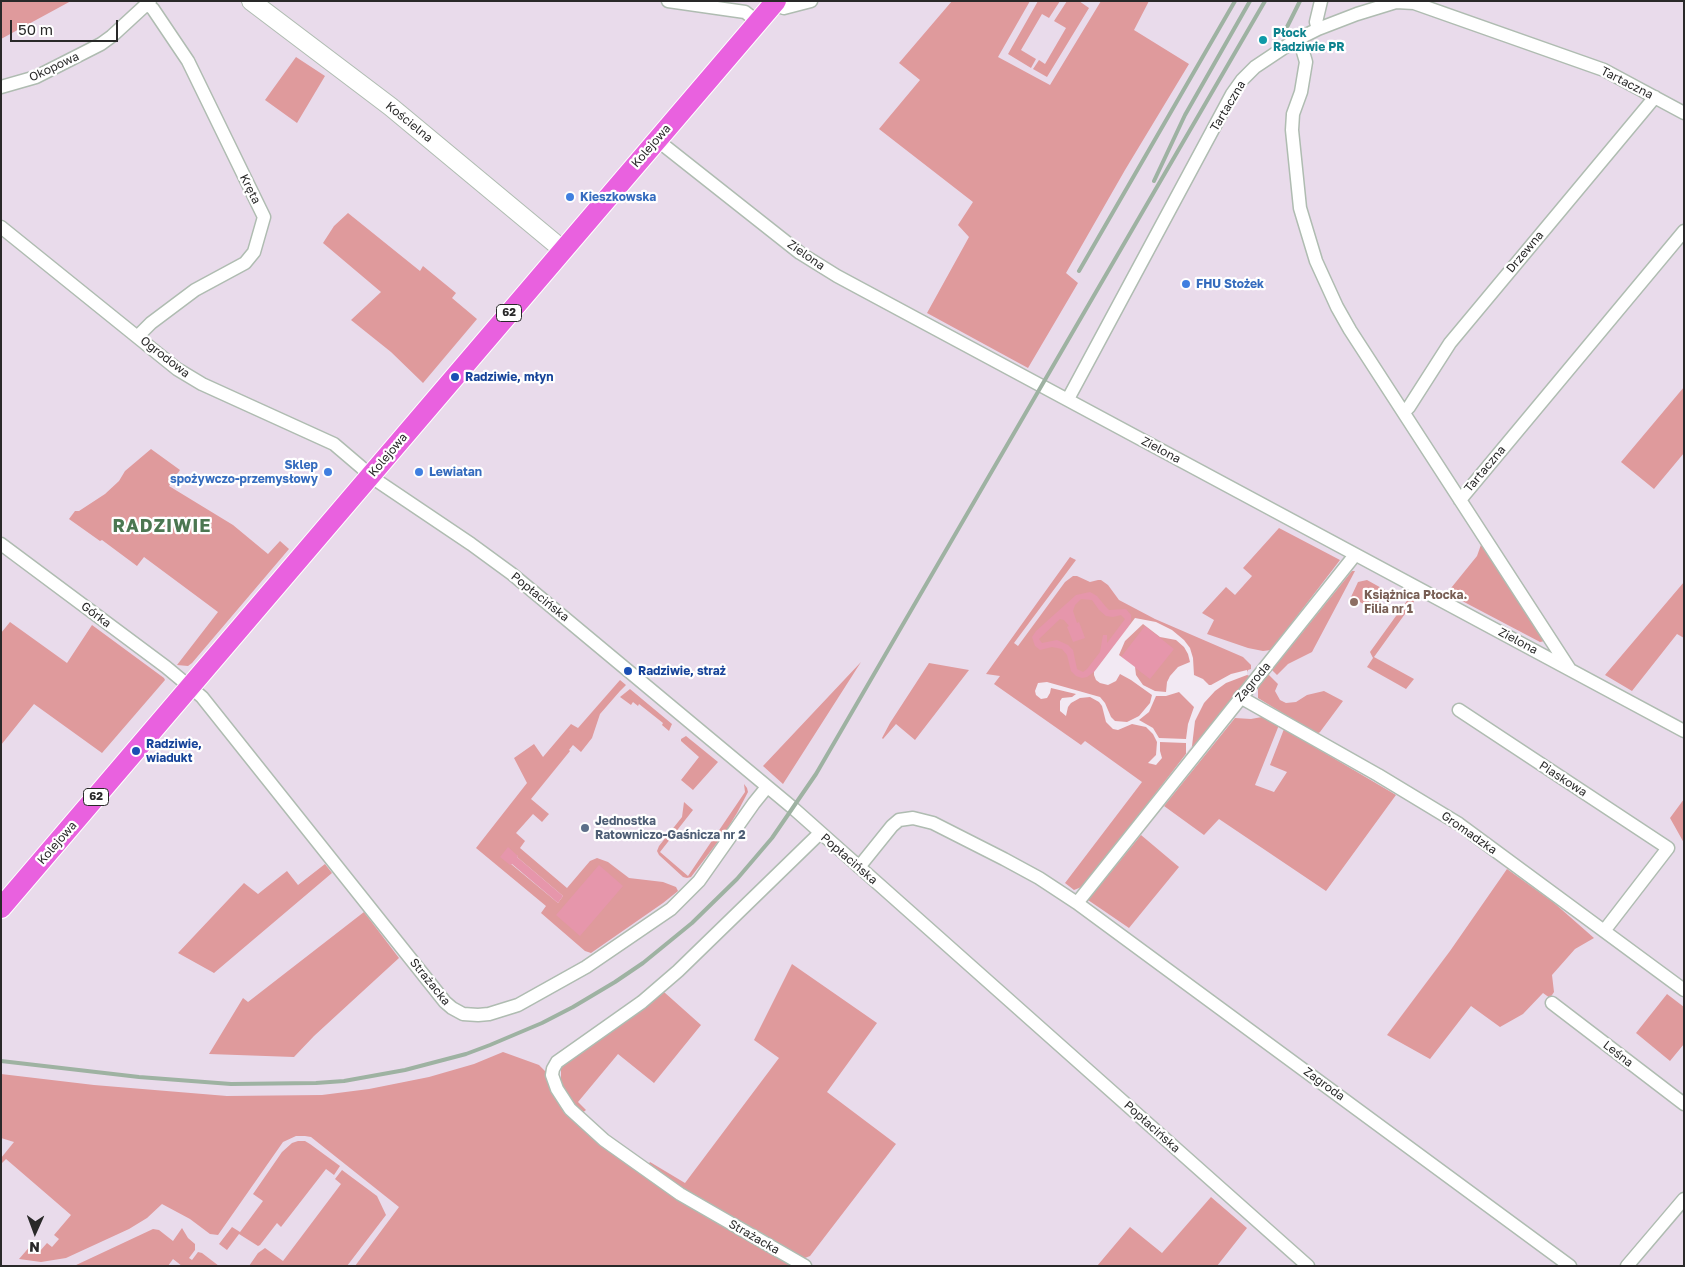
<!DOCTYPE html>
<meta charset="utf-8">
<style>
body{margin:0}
#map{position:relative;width:1685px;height:1267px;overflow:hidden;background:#e9dbeb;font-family:"Golos Text",sans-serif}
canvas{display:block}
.frame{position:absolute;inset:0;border:2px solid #292929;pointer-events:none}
.north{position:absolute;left:10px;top:1207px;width:50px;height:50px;-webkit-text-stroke:4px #fff;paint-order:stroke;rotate:182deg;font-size:14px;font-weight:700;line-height:20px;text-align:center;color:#292929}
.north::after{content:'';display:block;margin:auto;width:18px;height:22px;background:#292929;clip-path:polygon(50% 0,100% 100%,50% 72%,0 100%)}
.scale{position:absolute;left:10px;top:20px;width:108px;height:22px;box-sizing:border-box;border:2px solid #292929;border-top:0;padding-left:6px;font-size:15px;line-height:18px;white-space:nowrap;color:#292929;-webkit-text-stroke:4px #fff;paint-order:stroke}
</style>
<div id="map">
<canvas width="1685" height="1267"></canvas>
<div class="frame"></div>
<div class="north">N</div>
<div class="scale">50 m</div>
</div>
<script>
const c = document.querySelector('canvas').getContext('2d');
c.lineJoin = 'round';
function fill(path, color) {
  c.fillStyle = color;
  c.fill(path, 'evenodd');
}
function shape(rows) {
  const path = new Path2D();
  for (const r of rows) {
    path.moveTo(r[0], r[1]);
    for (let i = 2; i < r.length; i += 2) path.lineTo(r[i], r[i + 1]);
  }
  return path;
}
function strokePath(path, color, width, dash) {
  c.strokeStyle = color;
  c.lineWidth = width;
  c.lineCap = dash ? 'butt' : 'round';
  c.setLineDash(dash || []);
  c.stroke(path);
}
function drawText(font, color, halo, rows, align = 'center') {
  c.font = font + ' "Golos Text",sans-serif';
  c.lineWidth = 4.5;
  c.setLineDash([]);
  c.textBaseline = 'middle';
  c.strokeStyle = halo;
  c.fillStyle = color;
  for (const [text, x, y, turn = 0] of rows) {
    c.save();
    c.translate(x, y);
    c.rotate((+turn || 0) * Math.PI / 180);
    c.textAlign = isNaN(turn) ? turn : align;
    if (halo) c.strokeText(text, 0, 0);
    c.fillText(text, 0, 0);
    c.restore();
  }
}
fill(shape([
 [1,1,71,1,1,39],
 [952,1,1030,1,998,57,1050,85,1101,1,1149,1,1134,30,1189,64,1125,170,1066,273,1078,283,1028,368,927,313,969,237,958,225,973,202,879,129,920,80,899,63],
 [1038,1,1060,1,1049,18,1042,14,1021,50,1036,59,1031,68,1008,54],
 [1067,1,1079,1,1089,8,1047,77,1033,69,1039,60,1045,64,1066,28,1054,21],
 [296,57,325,76,297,123,265,100],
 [348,213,420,271,423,266,456,293,452,298,477,319,423,383,391,352,351,320,381,292,323,243,334,226],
 [1684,387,1684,453,1654,489,1621,462],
 [151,449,180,470,169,486,233,525,268,554,280,541,289,549,192,663,188,666,177,665,218,612,144,557,137,566,102,540,100,541,69,519,75,511,79,511,105,494,119,481,125,471],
 [1279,528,1340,560,1271,650,1263,651,1248,648,1207,634,1214,620,1202,613,1226,587,1235,595,1252,576,1243,568],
 [1482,542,1545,641,1540,642,1447,593,1477,556],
 [1070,557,1076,560,1014,643,1018,646,1065,582,1073,576,1077,576,1090,582,1098,580,1101,580,1108,585,1119,600,1155,619,1243,657,1251,665,1251,669,1248,670,1247,672,1247,675,1250,676,1194,748,1192,746,1084,886,1074,890,1065,883,1142,782,1085,741,1081,745,994,684,1000,676,986,674],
 [1352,571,1355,571,1312,652,1288,664,1277,675,1272,670],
 [1367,580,1385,590,1377,604,1370,600,1367,606,1351,597,1358,582],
 [1684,582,1684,638,1677,634,1632,691,1605,675],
 [1409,598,1415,600,1374,657,1414,679,1406,689,1367,667,1373,658,1370,652],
 [10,622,67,663,92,625,164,678,165,680,102,753,34,704,1,745,1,633],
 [861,662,783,784,763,766],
 [929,663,969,670,915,740,896,724,883,739,882,738,890,723],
 [1268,674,1278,684,1275,691,1280,700,1286,703,1296,702,1307,695,1324,691,1343,701,1320,732,1317,734,1258,698,1258,688],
 [620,680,626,685,620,691,600,714,592,738,581,752,573,745,569,750,570,751,531,799,549,814,542,822,533,814,516,833,525,841,520,848,567,888,590,861,597,858,608,862,629,878,663,882,676,887,678,891,663,903,591,953,585,951,541,913,546,906,476,848,527,783,514,758,534,744,543,757,571,724,578,728],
 [518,855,517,857,563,896,558,903,511,864],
 [630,689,672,724,669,731,662,725,663,723,639,704,638,706,633,702,631,705,620,697],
 [1262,717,1279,725,1255,785,1274,792,1287,772,1270,765,1284,729,1396,795,1326,891,1219,819,1204,835,1164,806,1235,718,1251,719],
 [686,736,718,762,693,790,681,780,699,757,681,741,681,739],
 [744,784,747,788,748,792,737,813,726,831,691,877,687,878,683,877,659,855,657,851,659,846,682,817,684,802,693,810,660,852,688,876,745,792],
 [1684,799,1684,843,1670,818],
 [1141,835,1179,867,1129,928,1088,900],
 [325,864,332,873,214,973,178,953,244,883,258,894,287,871,298,885],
 [1507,869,1553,902,1594,938,1575,949,1552,975,1554,992,1550,998,1543,993,1523,1014,1500,1027,1471,1006,1430,1059,1387,1035,1450,951],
 [364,912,399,958,314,1036,294,1057,209,1054,243,998,248,1002],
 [792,964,877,1023,827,1092,896,1144,810,1256,805,1258,796,1257,709,1207,648,1165,650,1162,685,1183,779,1058,754,1040],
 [664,992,701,1025,654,1083,618,1054,578,1102,586,1110,581,1114,561,1087,561,1066,659,993],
 [1667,994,1684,1007,1684,1044,1670,1061,1636,1033],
 [503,1052,539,1065,546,1072,563,1108,573,1120,600,1145,601,1145,796,1266,355,1266,399,1207,316,1141,311,1137,305,1136,296,1136,283,1142,218,1235,210,1234,190,1219,162,1204,147,1218,129,1229,66,1258,41,1262,19,1259,32,1244,40,1251,47,1243,52,1247,59,1239,54,1235,71,1215,6,1159,1,1164,1,1158,14,1142,1,1138,1,1074,94,1085,227,1096,322,1095,369,1089,429,1077,474,1064],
 [298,1141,305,1141,310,1144,340,1166,334,1175,326,1169,281,1227,277,1223,260,1245,258,1246,239,1234,227,1250,219,1244,232,1227,240,1232,263,1201,253,1194,282,1152,292,1143],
 [342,1170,377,1196,386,1215,347,1266,249,1266,258,1253,265,1248,283,1261,341,1184,335,1179],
 [1211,1197,1247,1228,1217,1266,1097,1266,1130,1227,1162,1253],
 [182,1228,188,1238,195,1244,195,1250,189,1258,192,1260,198,1252,202,1253,219,1266,182,1266,173,1259,168,1266,74,1266,153,1229,159,1230,173,1241]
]), '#df9a9c');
fill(shape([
 [1090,592,1097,596,1106,607,1109,610,1126,609,1131,615,1131,620,1129,627,1094,672,1087,677,1082,678,1076,676,1071,671,1067,655,1062,649,1052,647,1040,650,1035,646,1032,637,1036,631,1076,595],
 [1081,599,1092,600,1099,610,1106,616,1113,617,1121,615,1125,619,1107,643,1107,635,1103,635,1100,652,1087,669,1083,672,1077,669,1073,650,1068,645,1057,640,1042,643,1039,639,1060,619,1064,620,1069,626,1067,627,1073,642,1085,638,1079,622,1077,623,1073,611,1075,605],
 [1145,626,1174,649,1150,679,1121,657],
 [508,847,518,856,517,857,563,896,558,903,512,864,510,865,500,857],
 [599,865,623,886,580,936,556,915]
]), '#e696ab');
fill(shape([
 [1135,618,1156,622,1172,630,1184,640,1190,648,1193,658,1194,675,1203,679,1209,685,1211,685,1231,674,1247,670,1247,675,1226,683,1215,691,1204,703,1195,721,1192,746,1186,754,1186,743,1160,742,1160,751,1162,758,1156,765,1148,763,1156,755,1157,742,1153,734,1146,727,1132,724,1118,730,1113,729,1106,722,1102,706,1099,702,1090,697,1080,698,1071,703,1068,707,1066,716,1060,711,1060,701,1062,698,1072,697,1076,694,1051,688,1050,693,1047,698,1041,699,1036,695,1035,691,1038,683,1047,682,1100,697,1105,703,1111,717,1115,721,1127,722,1139,716,1150,703,1152,695,1131,680,1120,674,1116,681,1108,685,1100,683,1096,680,1094,675,1094,672],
 [1143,624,1160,637,1176,640,1184,647,1188,654,1190,662,1178,667,1170,676,1167,682,1166,692,1155,691,1143,685,1136,675,1135,667,1119,655,1125,641],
 [1179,692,1194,707,1188,724,1186,739,1159,738,1153,728,1139,720,1149,712,1156,696,1166,696]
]), '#f2e9f3');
const minor = shape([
 [668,1,745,12,758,22],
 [773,4,784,8,811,1],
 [1318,29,1316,22,1321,1],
 [1299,38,1306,62,1301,92,1293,114,1292,130,1300,208,1316,261,1337,307,1350,330,1569,668],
 [1,87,36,77,101,44,112,36,150,1],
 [657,140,800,253,837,276,1684,731],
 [1,227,177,369,202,384,334,444,361,467,370,476,471,544,512,574,793,808,1308,1266],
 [138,336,151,323,195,290,245,263,254,252,264,217,188,61,153,9,147,4],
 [1068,399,1232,94,1242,80,1255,67,1294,41,1318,29,1357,14,1396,2,1414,3,1604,70,1684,113],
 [1404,412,1409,407,1450,343,1655,97],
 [1460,500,1684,231],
 [1,544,166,667,202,697,445,1002,452,1008,463,1014,478,1015,489,1014,518,1005,586,967,671,909,699,881,754,803,767,787],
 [1355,555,1077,903,1570,1266],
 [1240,697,1378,775,1459,824,1684,990],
 [1459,710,1668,848,1604,931],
 [859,867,892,826,899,820,913,818,933,823,1004,859,1039,878,1077,903],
 [1552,1003,1684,1104],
 [805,1266,680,1194,604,1140,570,1109,557,1089,552,1075,553,1069,557,1062,642,1002,678,971,820,833],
 [1627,1266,1684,1199]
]);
const secondary = shape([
 [251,1,391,107,563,250]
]);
const primary = shape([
 [1,908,776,1]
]);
strokePath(minor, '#afbcb1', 15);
strokePath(secondary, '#afbcb1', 20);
strokePath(primary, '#fff', 22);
strokePath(minor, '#fff', 12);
strokePath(secondary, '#fff', 18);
strokePath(primary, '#e961df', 20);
strokePath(shape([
 [1285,31,1300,1],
 [1154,181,1185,115,1250,1],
 [1079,271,1235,1],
 [1,1061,139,1077,231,1084,316,1083,344,1081,405,1070,466,1054,490,1045,542,1023,573,1007,615,982,643,963,692,923,737,879,772,838,816,774,1265,1]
]), '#9eb2a2', 4);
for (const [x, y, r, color] of [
 [1263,40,5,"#0f9aa8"],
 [570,197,5,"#3f7fe0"],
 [1186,284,5,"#3f7fe0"],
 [455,377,5,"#1a4fb4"],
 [328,472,5,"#3f7fe0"],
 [419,472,5,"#3f7fe0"],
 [1354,602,5,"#8d6e63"],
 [628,671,5,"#1a4fb4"],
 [136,751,5,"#1a4fb4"],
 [585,828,5,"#5c6f8a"]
]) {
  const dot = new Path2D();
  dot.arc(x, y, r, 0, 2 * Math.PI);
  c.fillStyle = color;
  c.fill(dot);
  strokePath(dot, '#fff', 2);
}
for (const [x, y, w] of [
 [509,313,25],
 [96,797,25]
]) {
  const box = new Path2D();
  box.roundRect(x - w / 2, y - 8.5, w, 17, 4);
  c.fillStyle = '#fff';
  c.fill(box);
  strokePath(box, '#292929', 1);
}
drawText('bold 11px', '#292929', null, [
 ["62",509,313],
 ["62",96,797]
]);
drawText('bold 12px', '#0d838f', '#fff', [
 ["Płock",1273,33],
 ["Radziwie PR",1273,47]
], 'left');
drawText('12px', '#292929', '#fff', [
 ["Okopowa",54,67,-25],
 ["Tartaczna",1627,83,27],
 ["Tartaczna",1228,106,-59],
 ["Kościelna",409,122,39],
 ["Kolejowa",651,146,-49],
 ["Kręta",250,189,63],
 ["Drzewna",1525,252,-50],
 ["Zielona",806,255,35],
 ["Ogrodowa",165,357,38],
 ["Zielona",1161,450,28],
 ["Kolejowa",388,455,-50],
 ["Tartaczna",1485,469,-50],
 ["Popłacińska",540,597,39],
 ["Górka",96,615,37],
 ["Zielona",1518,641,28],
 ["Zagroda",1253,682,-50],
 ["Piaskowa",1563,779,33],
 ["Gromadzka",1469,833,35],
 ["Kolejowa",57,843,-49],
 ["Popłacińska",849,859,41],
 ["Strażacka",430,982,51],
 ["Leśna",1618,1054,38],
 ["Zagroda",1324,1084,36],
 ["Popłacińska",1152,1127,42],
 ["Strażacka",754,1237,30]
]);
drawText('bold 12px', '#366cbe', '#fff', [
 ["Kieszkowska",580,197],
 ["FHU Stożek",1196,284],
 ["Sklep",318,465,"right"],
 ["spożywczo-przemysłowy",318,479,"right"],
 ["Lewiatan",429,472]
], 'left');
drawText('bold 12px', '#164399', '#fff', [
 ["Radziwie, młyn",465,377],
 ["Radziwie, straż",638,671],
 ["Radziwie,",146,744],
 ["wiadukt",146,758]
], 'left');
drawText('bold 12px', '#785e54', '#fff', [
 ["Książnica Płocka.",1364,595],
 ["Filia nr 1",1364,609]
], 'left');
drawText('bold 12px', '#4e5e75', '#fff', [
 ["Jednostka",595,821],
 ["Ratowniczo-Gaśnicza nr 2",595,835]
], 'left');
c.letterSpacing = '1px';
drawText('bold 18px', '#4c7751', '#fff', [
 ["RADZIWIE",162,526]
]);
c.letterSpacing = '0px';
</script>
